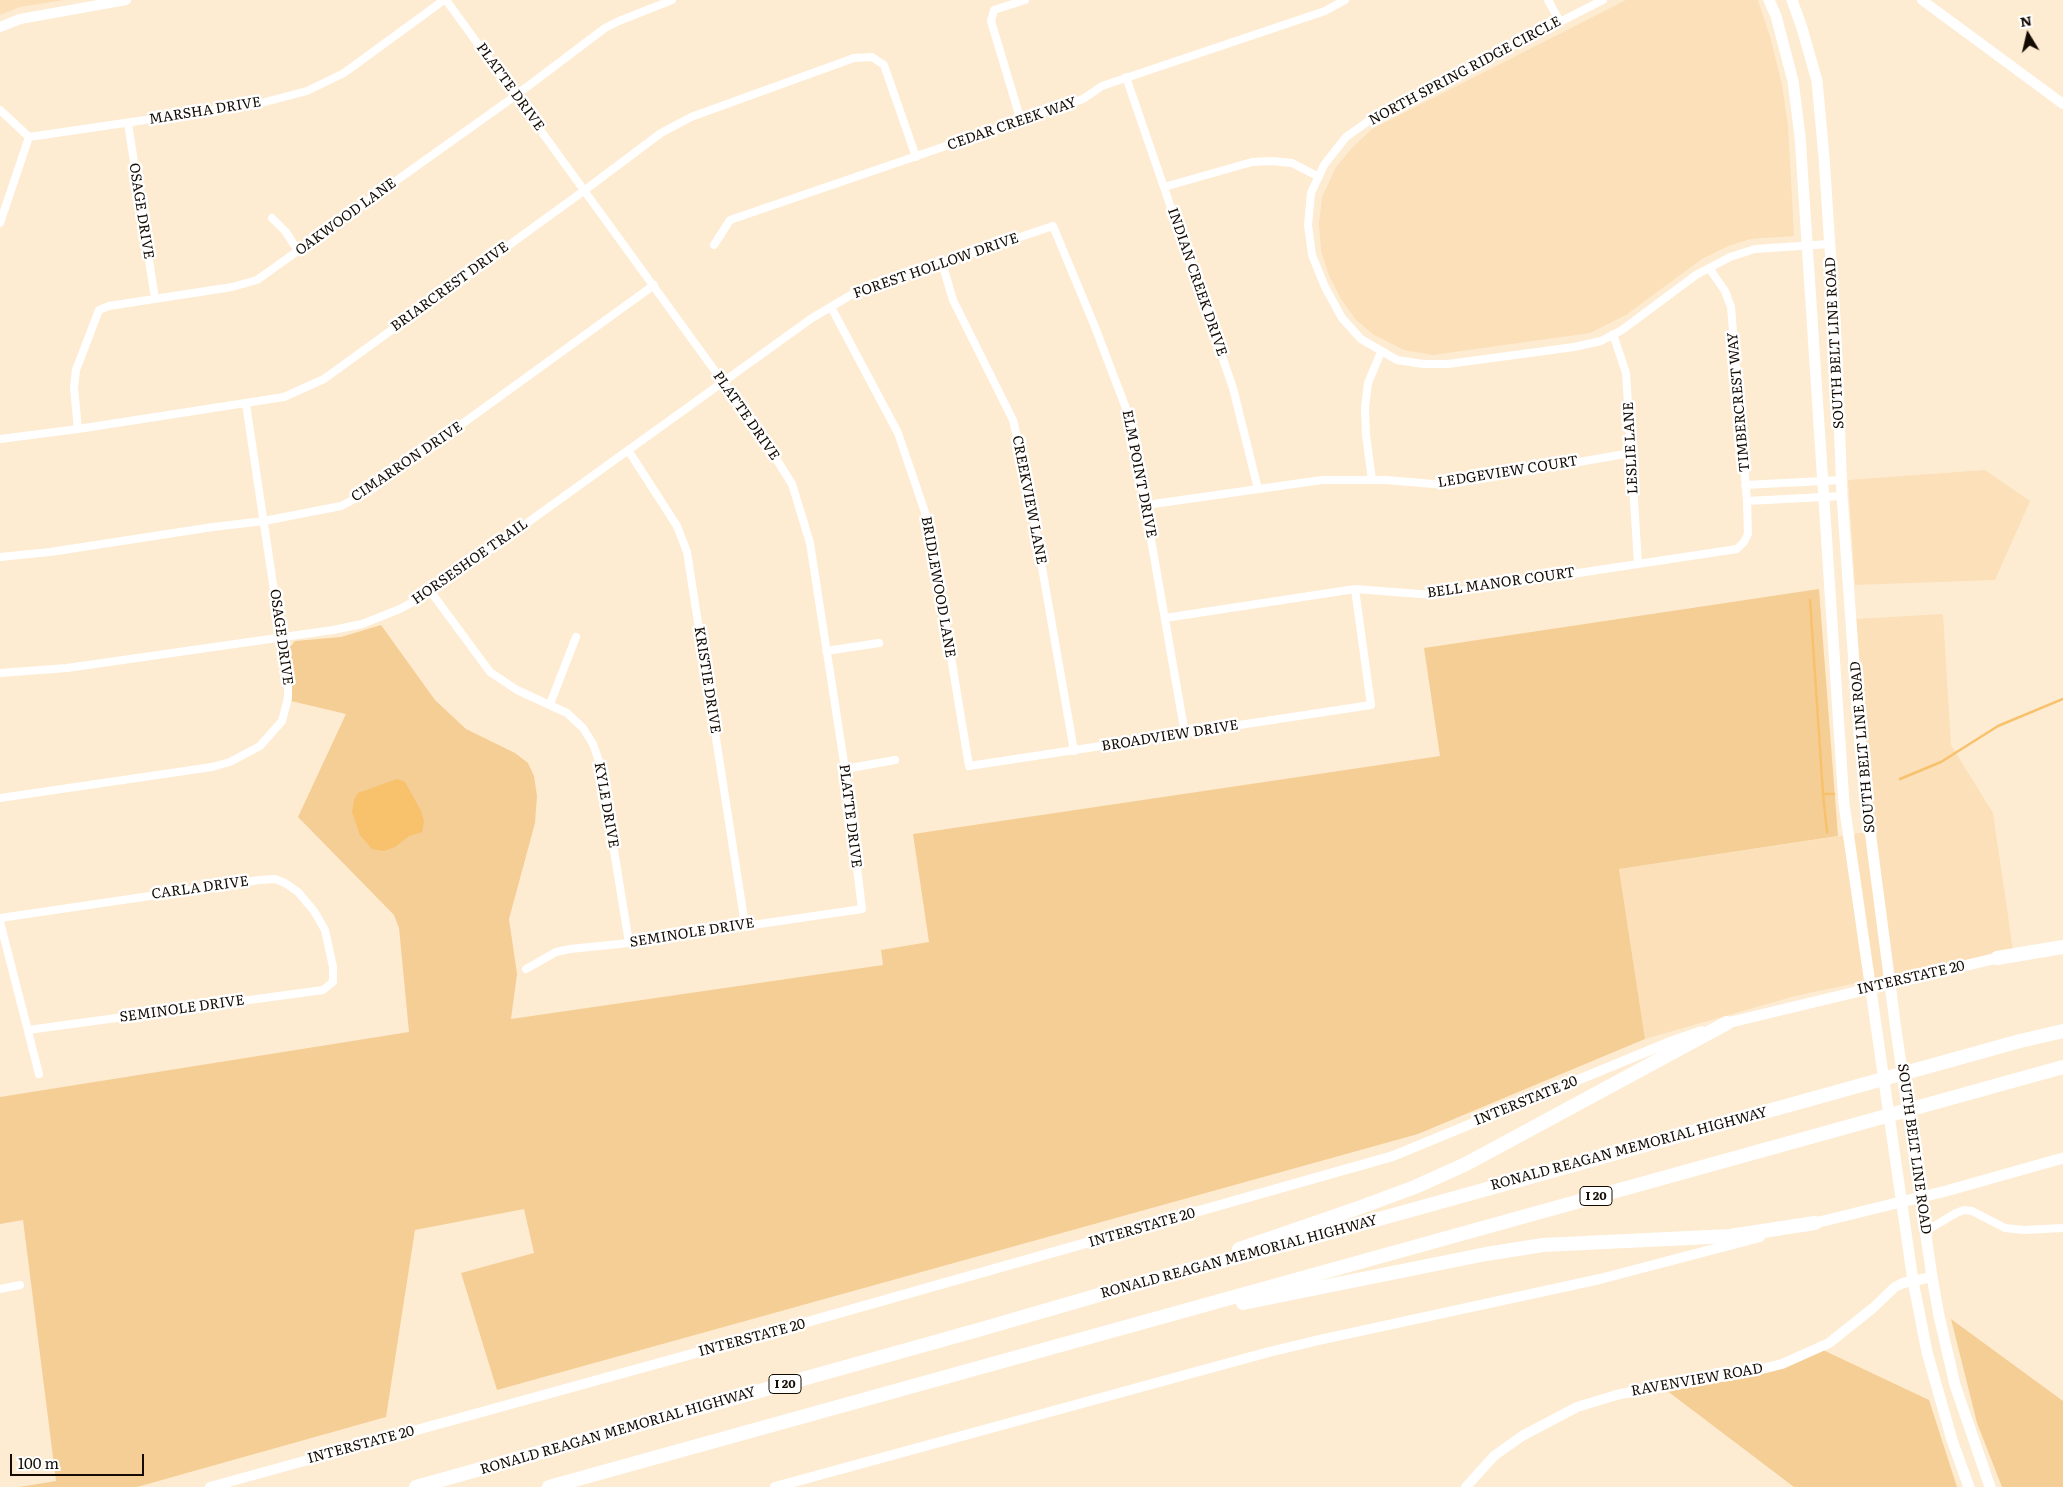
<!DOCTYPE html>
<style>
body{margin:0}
#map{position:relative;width:2063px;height:1487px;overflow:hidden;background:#feecd2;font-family:Literata,serif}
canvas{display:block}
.north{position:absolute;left:2003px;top:10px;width:50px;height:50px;-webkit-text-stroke:4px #fff;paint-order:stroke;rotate:351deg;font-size:14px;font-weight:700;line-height:20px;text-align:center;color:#140c03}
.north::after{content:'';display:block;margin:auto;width:18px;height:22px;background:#140c03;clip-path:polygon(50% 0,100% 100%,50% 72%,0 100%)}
.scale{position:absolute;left:10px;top:1454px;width:134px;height:22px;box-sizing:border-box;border:2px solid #140c03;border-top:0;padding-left:6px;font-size:15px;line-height:18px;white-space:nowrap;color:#140c03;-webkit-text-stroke:4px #fff;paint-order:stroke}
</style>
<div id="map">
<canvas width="2063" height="1487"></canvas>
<div class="north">N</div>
<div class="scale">100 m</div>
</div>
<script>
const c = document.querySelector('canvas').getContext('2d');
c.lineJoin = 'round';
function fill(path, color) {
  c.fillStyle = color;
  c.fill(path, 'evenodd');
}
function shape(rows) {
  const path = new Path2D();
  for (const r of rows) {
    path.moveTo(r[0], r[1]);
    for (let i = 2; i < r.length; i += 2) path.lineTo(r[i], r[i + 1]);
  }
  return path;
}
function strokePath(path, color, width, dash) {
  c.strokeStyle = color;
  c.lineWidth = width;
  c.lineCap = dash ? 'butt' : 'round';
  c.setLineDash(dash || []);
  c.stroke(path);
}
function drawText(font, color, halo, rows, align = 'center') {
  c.font = font + ' Literata,serif';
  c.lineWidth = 5;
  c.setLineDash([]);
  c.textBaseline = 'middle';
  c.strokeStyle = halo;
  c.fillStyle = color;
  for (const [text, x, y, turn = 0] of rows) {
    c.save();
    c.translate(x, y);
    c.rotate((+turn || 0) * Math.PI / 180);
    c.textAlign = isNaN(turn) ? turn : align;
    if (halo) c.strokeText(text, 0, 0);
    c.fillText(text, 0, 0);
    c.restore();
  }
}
fill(shape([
 [0,0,65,0,20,7,0,15],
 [1626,0,1758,0,1771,40,1782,85,1788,125,1794,236,1751,239,1728,246,1702,259,1626,315,1590,333,1433,355,1404,350,1374,335,1356,320,1341,299,1329,276,1321,251,1319,224,1322,197,1336,167,1351,149,1372,129],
 [1985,470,2030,501,1995,580,1855,585,1848,480],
 [1943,614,1951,745,1993,813,2013,950,1795,996,1645,1039,1619,869,1874,831,1856,619]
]), '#fbe0b9');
fill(shape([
 [1819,589,1838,836,1619,869,1645,1039,1418,1134,497,1390,461,1273,534,1253,524,1209,415,1230,386,1417,137,1487,19,1487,56,1481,23,1220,0,1224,0,1097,409,1032,399,928,394,915,298,817,346,714,291,701,293,675,290,647,295,641,341,637,381,625,435,700,466,729,515,753,528,763,534,776,537,796,535,823,509,919,517,974,511,1019,883,965,881,950,929,942,913,834,1440,756,1424,648],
 [1951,1319,2063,1401,2063,1487,2002,1487,1977,1423],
 [1823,1350,1929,1400,1957,1487,1794,1487,1666,1390]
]), '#f5ce95');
fill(shape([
 [397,779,405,782,421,811,424,821,422,832,409,836,395,847,384,851,372,849,360,835,352,812,354,800,358,793]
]), '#f8c16c');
strokePath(shape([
 [1810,600,1823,794],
 [1900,779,1941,762,1998,726,2063,699],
 [1827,832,1823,794,1834,794]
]), '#f8c16c', 2.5);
strokePath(shape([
 [446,0,723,382,770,449,792,484,810,543,845,769,862,909,629,943,570,949,556,952,526,969],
 [1548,0,1560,22],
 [1603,0,1377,115,1346,137,1324,165,1311,193,1308,225,1312,255,1325,287,1342,318,1361,339,1397,360,1423,364,1448,364,1574,347,1601,341,1622,330,1696,275,1730,257,1755,249,1829,244],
 [1126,77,1233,388,1258,489],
 [0,110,29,137],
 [1021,121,991,21,994,10,1025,0],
 [128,123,155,299],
 [1164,187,1252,162,1271,161,1292,163,1319,177],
 [272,218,286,232,298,251],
 [0,223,29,137,261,103,307,91,344,73,444,0],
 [714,245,730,220,1083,99,1102,86,1325,11,1345,0],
 [942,263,953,300,1013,420,1025,470,1074,751],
 [831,307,898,433,929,524,969,766,1371,705,1355,589],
 [1613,334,1626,373,1638,564],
 [78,429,74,388,76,370,99,310,109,306,232,287,257,280,515,96,605,28,619,21,672,0],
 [0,439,78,429,284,397,324,379,585,190,661,133,691,117,854,58,872,57,884,65,916,157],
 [628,450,677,526,687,552,745,925],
 [1372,480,1366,435,1365,408,1368,383,1381,352],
 [1745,485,1842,480],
 [1747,501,1842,496],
 [1146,505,1322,480,1386,480,1445,485,1631,453],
 [0,557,50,552,213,527,264,521,341,506,368,492,654,285],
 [431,592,490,672,517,690,567,713,583,728,593,744,600,764,629,943],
 [1165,618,1355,589,1433,595,1737,549,1744,542,1748,534,1747,501,1731,307,1725,291,1709,268],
 [826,651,879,643],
 [0,673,67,668,333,630,362,624,400,609,431,592,812,318,856,292,1053,226,1095,327,1130,419,1185,734],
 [550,704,576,637],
 [845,769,895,760],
 [0,798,212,767,230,762,260,746,282,721,288,698,288,684,246,404],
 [0,918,259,880,275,879,285,883,298,892,314,911,325,930,333,967,333,982,323,990,28,1030],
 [0,922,39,1074],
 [1926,1231,1956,1213,1964,1210,1972,1211,2005,1228,2024,1230,2063,1228],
 [0,1289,20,1285]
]), '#fff', 8);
strokePath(shape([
 [1922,0,2063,104],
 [0,27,20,19,126,0],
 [210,1487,779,1330,1393,1156,1670,1042,1702,1031],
 [775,1487,1269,1352,1319,1340,1600,1279,1760,1237],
 [1466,1487,1494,1456,1522,1436,1577,1407,1620,1394,1750,1372,1782,1364,1829,1343,1873,1308,1895,1287,1903,1283,1932,1277]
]), '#fff', 10);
strokePath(shape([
 [1769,0,1776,16,1793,81,1800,136,1844,804,1913,1281,1927,1352,1952,1440,1969,1487],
 [1792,0,1802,28,1817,81,1824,157,1836,338,1842,496,1859,734,1867,807,1896,1030,1932,1277,1939,1316,1955,1385,1990,1487],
 [1727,1023,1997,958],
 [1815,1223,1946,1191,2063,1158]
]), '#fff', 11);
strokePath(shape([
 [1997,958,2063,947],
 [1239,1249,1361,1207,1415,1187,1466,1164,1727,1023],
 [1243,1303,1486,1254,1543,1245,1730,1236,1815,1223],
 [416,1487,978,1330,1154,1279,1307,1239,2020,1041,2063,1031],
 [549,1487,2063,1067]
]), '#fff', 14);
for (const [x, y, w] of [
 [1596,1196,32],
 [785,1384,32]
]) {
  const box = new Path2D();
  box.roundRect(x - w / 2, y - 9.5, w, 19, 4);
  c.fillStyle = '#fff';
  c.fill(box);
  strokePath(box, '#140c03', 1);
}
drawText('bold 12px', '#140c03', null, [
 ["I 20",1596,1196],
 ["I 20",785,1384]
]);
drawText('14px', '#140c03', '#fff', [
 ["NORTH SPRING RIDGE CIRCLE",1465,71,-28],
 ["PLATTE DRIVE",510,87,54],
 ["MARSHA DRIVE",205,111,-9],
 ["CEDAR CREEK WAY",1012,124,-19],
 ["OSAGE DRIVE",141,211,81],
 ["OAKWOOD LANE",346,217,-36],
 ["FOREST HOLLOW DRIVE",936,266,-19],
 ["INDIAN CREEK DRIVE",1197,282,71],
 ["BRIARCREST DRIVE",450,287,-36],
 ["SOUTH BELT LINE ROAD",1835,343,-93],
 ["TIMBERCREST WAY",1739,402,-95],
 ["PLATTE DRIVE",746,416,55],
 ["LESLIE LANE",1631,448,-93],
 ["CIMARRON DRIVE",407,462,-34],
 ["LEDGEVIEW COURT",1508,472,-9],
 ["ELM POINT DRIVE",1139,474,79],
 ["CREEKVIEW LANE",1029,500,79],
 ["HORSESHOE TRAIL",470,562,-35],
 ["BELL MANOR COURT",1501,583,-8],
 ["BRIDLEWOOD LANE",938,587,80],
 ["OSAGE DRIVE",281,637,82],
 ["KRISTIE DRIVE",707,680,81],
 ["BROADVIEW DRIVE",1170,736,-9],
 ["SOUTH BELT LINE ROAD",1863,747,-95],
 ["KYLE DRIVE",606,805,80],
 ["PLATTE DRIVE",850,816,83],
 ["CARLA DRIVE",200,888,-8],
 ["SEMINOLE DRIVE",692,933,-9],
 ["INTERSTATE 20",1911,978,-13],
 ["SEMINOLE DRIVE",182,1009,-8],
 ["INTERSTATE 20",1526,1101,-22],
 ["RONALD REAGAN MEMORIAL HIGHWAY",1629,1149,-15],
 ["SOUTH BELT LINE ROAD",1914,1149,82],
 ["INTERSTATE 20",1142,1228,-16],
 ["RONALD REAGAN MEMORIAL HIGHWAY",1239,1257,-15],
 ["INTERSTATE 20",752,1338,-15],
 ["RAVENVIEW ROAD",1697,1380,-10],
 ["RONALD REAGAN MEMORIAL HIGHWAY",618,1431,-16],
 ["INTERSTATE 20",361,1445,-15]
]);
</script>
